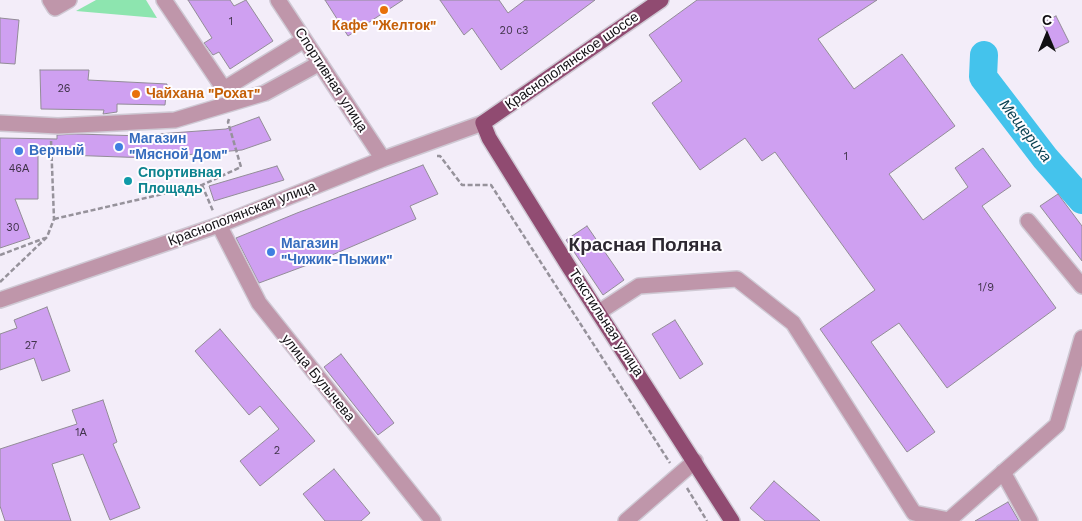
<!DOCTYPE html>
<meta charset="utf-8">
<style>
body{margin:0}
#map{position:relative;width:1082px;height:521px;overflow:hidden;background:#f3edf9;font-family:"Work Sans",sans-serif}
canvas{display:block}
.north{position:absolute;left:1022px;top:10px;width:50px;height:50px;-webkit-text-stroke:4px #fefcff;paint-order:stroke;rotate:0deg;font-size:14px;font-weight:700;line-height:20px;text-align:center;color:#110f13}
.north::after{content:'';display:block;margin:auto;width:18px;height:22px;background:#110f13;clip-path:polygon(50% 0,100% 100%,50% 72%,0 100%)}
</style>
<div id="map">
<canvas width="1082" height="521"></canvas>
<div class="north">С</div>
</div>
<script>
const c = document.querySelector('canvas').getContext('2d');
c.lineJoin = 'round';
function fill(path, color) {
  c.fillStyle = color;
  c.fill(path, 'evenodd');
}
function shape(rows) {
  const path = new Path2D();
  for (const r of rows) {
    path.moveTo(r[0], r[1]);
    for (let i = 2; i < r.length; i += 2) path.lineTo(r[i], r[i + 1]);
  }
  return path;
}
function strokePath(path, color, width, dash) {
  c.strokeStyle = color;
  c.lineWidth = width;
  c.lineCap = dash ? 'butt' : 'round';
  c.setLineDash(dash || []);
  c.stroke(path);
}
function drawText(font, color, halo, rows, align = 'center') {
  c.font = font + ' "Work Sans",sans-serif';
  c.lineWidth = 4;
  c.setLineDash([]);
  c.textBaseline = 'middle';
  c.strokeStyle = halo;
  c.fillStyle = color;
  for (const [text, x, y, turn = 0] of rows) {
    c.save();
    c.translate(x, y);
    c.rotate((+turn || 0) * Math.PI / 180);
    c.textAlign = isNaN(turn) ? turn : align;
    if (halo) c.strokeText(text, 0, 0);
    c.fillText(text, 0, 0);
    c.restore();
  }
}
fill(shape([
 [96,0,146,0,157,18,76,11]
]), '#8de5af');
strokePath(shape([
 [984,55,983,77,1045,158,1082,200]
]), '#44c3ec', 28);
const building = shape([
 [188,0,230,0,234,6,246,0,273,41,230,69,219,52,213,55,204,43,212,38,188,0],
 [325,0,403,0,348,36,325,0],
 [440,0,499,0,508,13,525,0,595,0,501,70,472,28,464,35,440,0],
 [697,0,877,0,818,39,854,89,902,54,955,126,889,174,923,220,968,187,955,168,983,148,1011,186,982,206,1056,308,947,388,899,323,871,342,935,432,907,452,820,329,875,290,775,152,762,161,745,138,700,170,652,103,682,81,649,35,697,0],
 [1056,16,1069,42,1055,49,1042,23,1056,16],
 [0,18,19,20,15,64,0,63,0,18],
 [40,70,89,70,88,80,167,84,165,105,117,104,117,112,103,114,104,110,41,109,40,70],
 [259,117,271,140,242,150,149,158,38,154,38,199,15,199,30,238,0,248,0,138,57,139,57,135,76,134,144,136,144,135,226,129,259,117],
 [423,165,438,194,410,206,416,219,318,261,259,283,236,238,297,213,423,165],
 [277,166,284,180,214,201,209,186,277,166],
 [1058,194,1082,226,1082,261,1040,206,1058,194],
 [587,226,624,280,603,295,566,240,587,226],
 [47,307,70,371,42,381,34,358,0,370,0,334,17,328,14,320,47,307],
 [675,320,703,364,680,379,652,334,675,320],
 [220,329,315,441,260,486,240,461,279,429,260,406,249,415,195,351,220,329],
 [341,354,394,423,378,435,324,367,341,354],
 [103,400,117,442,113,444,140,508,110,520,83,454,52,464,71,521,5,521,0,506,0,449,77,424,72,410,103,400],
 [334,469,370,513,361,521,325,521,303,494,334,469],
 [774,481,820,521,765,521,750,508,774,481],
 [1008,502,1019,521,975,521,1008,502]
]);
fill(building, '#cfa0f1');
strokePath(building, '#928c97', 1);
const minor = shape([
 [50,0,55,8,69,0],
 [164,0,224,89,304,40],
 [278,0,383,159],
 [0,123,58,126,175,120,265,93,320,63],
 [1028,221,1082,286],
 [219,225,259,303,433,521],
 [0,300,219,225,383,159,483,123],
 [599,312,639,286,737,279,793,323,914,513,949,520,1057,425,1082,338],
 [1003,472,1030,521],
 [626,521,695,461]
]);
const major = shape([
 [661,0,483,123,489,138,569,267,732,521]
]);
strokePath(minor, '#cfc9d4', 18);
strokePath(major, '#cfc9d4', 18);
strokePath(shape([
 [437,156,440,156,462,185,491,185,670,463],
 [202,185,213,211],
 [54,219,202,185,241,167,228,122,229,119],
 [0,255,45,238],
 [0,282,47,237,54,219,51,140],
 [687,488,707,521]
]), '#96929b', 2.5, [5, 2.5]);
strokePath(minor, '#bf96aa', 15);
strokePath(major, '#904b71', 15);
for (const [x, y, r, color] of [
 [384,10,5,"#e8710a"],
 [136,94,5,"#e8710a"],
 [119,147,5,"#3f7fe0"],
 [19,151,5,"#3f7fe0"],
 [128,181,5,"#0f9aa8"],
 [271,252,5,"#3f7fe0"]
]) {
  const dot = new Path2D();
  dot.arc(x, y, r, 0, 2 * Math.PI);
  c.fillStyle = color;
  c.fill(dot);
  strokePath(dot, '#fefcff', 2);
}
drawText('11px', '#40334a', null, [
 ["1",231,22],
 ["20 с3",514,31],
 ["26",64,89],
 ["1",846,157],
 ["46А",19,169],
 ["30",13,228],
 ["1/9",986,288],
 ["27",31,346],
 ["1А",81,433],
 ["2",277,451]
]);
drawText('bold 14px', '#c56008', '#fefcff', [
 ["Кафе \"Желток\"",384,26],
 ["Чайхана \"Рохат\"",146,94,"left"]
]);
drawText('14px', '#110f13', '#fefcff', [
 ["Краснополянское шоссе",572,61,-35],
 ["Спортивная улица",331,80,57],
 ["Краснополянская улица",242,214,-21],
 ["Текстильная улица",606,323,57],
 ["улица Булычева",318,378,51]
]);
drawText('bold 14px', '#366cbe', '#fefcff', [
 ["Магазин",129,139],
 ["\"Мясной Дом\"",129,155],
 ["Верный",29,151],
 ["Магазин",281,244],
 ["\"Чижик-Пыжик\"",281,260]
], 'left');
drawText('bold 14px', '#0d838f', '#fefcff', [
 ["Спортивная",138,173],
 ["Площадь",138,189]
], 'left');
drawText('italic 15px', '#074051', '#fefcff', [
 ["Мещериха",1025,131,52]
]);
drawText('bold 19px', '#2d2831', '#fefcff', [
 ["Красная Поляна",645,245]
]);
</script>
